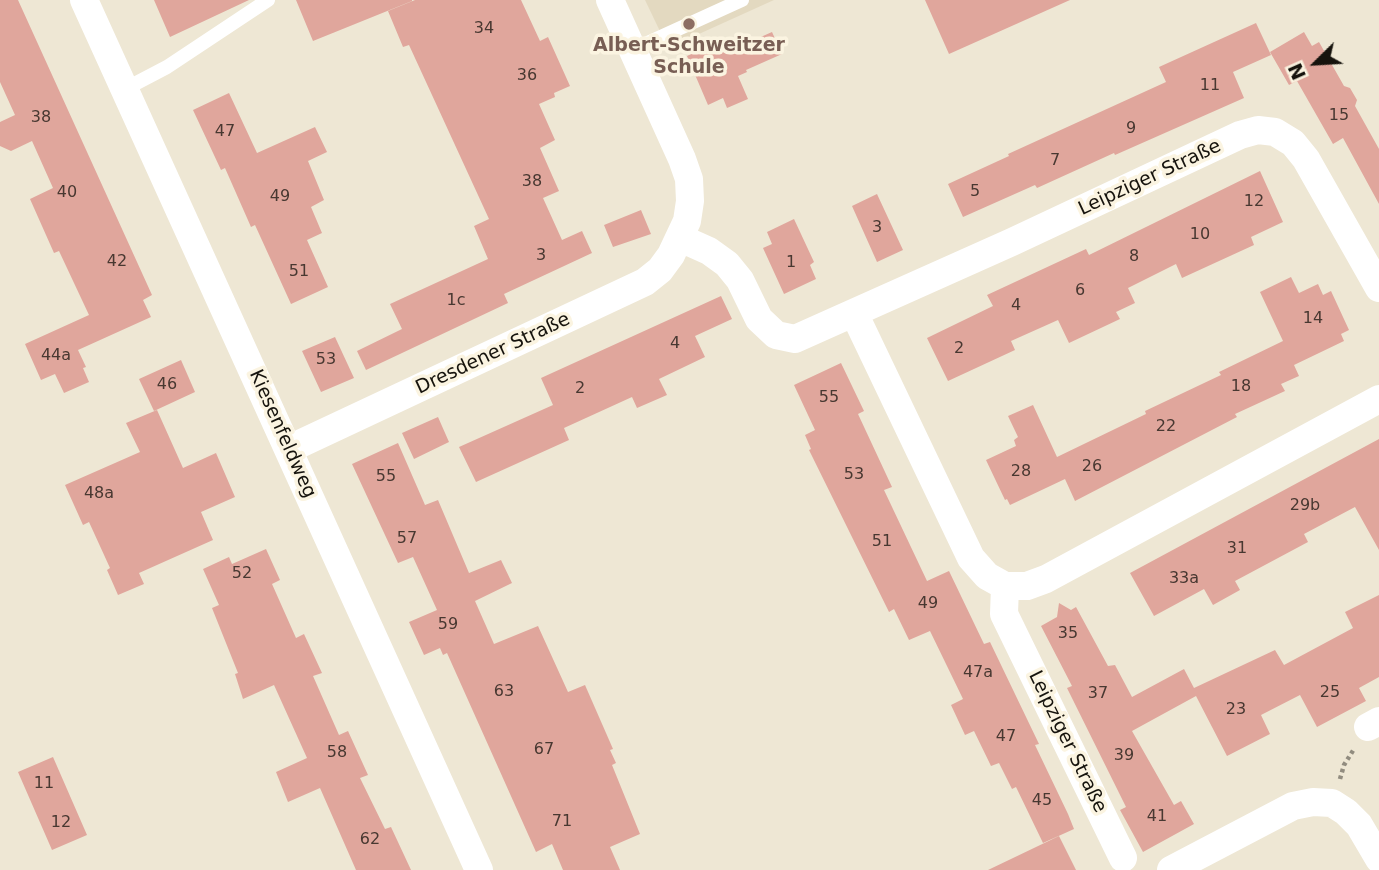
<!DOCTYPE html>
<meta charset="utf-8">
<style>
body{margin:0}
#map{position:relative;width:1379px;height:870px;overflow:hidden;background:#eee7d4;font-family:"DejaVu Sans",sans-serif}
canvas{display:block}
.north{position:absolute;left:1281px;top:28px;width:70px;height:70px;-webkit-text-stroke:5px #fbf4e1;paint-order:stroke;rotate:246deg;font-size:19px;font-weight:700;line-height:28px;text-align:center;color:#16130d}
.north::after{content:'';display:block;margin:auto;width:24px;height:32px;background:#16130d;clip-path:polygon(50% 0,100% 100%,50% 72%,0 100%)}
</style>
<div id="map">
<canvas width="1379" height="870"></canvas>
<div class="north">N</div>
</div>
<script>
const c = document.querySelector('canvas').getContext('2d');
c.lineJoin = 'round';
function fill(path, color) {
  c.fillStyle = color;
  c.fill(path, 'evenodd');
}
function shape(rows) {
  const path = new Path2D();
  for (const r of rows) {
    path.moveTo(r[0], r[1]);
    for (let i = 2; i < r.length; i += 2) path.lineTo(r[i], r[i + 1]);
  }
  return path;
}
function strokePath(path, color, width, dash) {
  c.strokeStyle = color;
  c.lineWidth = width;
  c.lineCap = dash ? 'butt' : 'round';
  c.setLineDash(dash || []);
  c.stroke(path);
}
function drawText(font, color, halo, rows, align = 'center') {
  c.font = font + ' "DejaVu Sans",sans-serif';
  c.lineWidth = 7;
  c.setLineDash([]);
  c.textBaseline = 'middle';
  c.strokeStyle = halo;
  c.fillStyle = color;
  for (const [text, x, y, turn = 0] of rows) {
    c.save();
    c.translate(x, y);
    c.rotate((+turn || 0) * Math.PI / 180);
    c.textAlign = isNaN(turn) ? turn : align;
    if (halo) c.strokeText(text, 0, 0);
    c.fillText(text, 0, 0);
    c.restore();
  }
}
fill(shape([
 [645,0,774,0,668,48]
]), '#e3d9c0');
fill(shape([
 [0,0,18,0,152,295,143,300,151,317,78,350,86,367,83,368,89,382,64,393,55,374,41,380,25,344,89,315,59,251,54,253,30,199,53,188,32,141,11,151,0,146,0,122,15,115,0,82],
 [154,0,249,0,170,37],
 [296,0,412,0,412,1,313,41],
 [415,0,521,0,540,41,548,37,570,86,554,93,555,97,539,104,555,140,540,148,559,191,543,198,562,240,582,231,592,253,504,294,508,303,366,370,357,351,402,329,390,304,488,259,474,226,489,219,409,45,403,47,388,11],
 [925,0,1070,0,949,54],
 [1256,23,1271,55,1233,72,1244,98,1115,155,1114,153,1037,188,1035,185,963,217,948,184,1009,156,1008,154,1166,82,1159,67],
 [772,32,782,54,746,70,747,72,738,76,748,99,727,108,723,98,708,105,687,56,709,46,711,50,733,40,736,48],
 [1304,32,1312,46,1319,42,1344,86,1350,88,1357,100,1355,106,1379,149,1379,204,1343,138,1333,144,1297,81,1289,85,1270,52],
 [229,93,257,153,315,127,327,152,308,161,324,200,311,207,322,233,307,240,328,287,291,304,255,225,251,227,225,168,221,170,193,110],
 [1260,171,1283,222,1251,237,1254,245,1182,278,1176,264,1128,288,1135,303,1116,312,1120,319,1069,343,1058,320,1011,341,1015,350,948,381,927,338,993,306,987,295,1086,249,1089,255],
 [877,194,903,250,877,262,852,206],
 [641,210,651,234,613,247,604,225],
 [794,219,814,262,810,265,816,279,784,294,763,248,772,244,767,232],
 [1291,277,1299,293,1318,284,1323,295,1331,291,1349,330,1341,334,1344,341,1294,365,1299,376,1281,384,1285,391,1235,414,1237,417,1075,501,1065,479,1010,505,1007,499,1005,500,986,460,1016,446,1014,440,1018,437,1008,416,1033,405,1057,457,1146,414,1145,411,1221,375,1219,372,1283,341,1260,292],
 [721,296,732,319,695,336,705,357,659,379,667,395,637,408,632,397,564,428,569,440,476,482,459,447,553,405,541,378],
 [335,337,354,378,321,392,302,351],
 [181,360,195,392,154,411,139,379],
 [841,363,864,411,858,414,892,487,884,490,927,581,949,571,984,644,990,642,1039,744,1035,745,1068,814,1074,829,1043,843,1016,787,1012,789,999,763,991,766,974,731,965,735,951,705,963,699,930,631,909,640,894,609,889,612,809,450,811,449,805,435,815,430,794,385],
 [157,410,183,468,216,453,235,497,201,512,213,540,139,573,144,584,118,595,107,570,110,568,89,522,83,525,65,485,140,452,126,423],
 [438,417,449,442,414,459,402,433],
 [1379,439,1379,550,1355,507,1304,534,1308,542,1235,581,1240,590,1213,605,1204,589,1154,616,1130,573],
 [398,443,425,505,438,500,469,573,501,560,512,583,475,601,494,644,538,626,568,692,585,685,613,749,610,750,616,763,612,765,640,834,610,847,620,870,563,870,552,844,536,852,447,653,443,655,440,648,424,655,409,622,437,610,413,557,398,563,352,464],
 [266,549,280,580,272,584,296,638,304,634,322,673,313,676,339,735,348,731,368,775,360,778,385,829,391,827,411,870,356,870,320,788,288,802,276,772,307,758,274,685,243,699,235,674,238,673,212,608,219,605,203,569,229,557,232,564],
 [1379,595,1379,677,1359,688,1366,701,1317,727,1300,695,1261,715,1270,734,1227,756,1196,696,1132,731,1174,805,1181,801,1194,824,1143,852,1120,810,1126,807,1067,688,1072,686,1041,626,1057,617,1059,603,1071,610,1076,607,1108,666,1115,665,1132,697,1184,669,1194,688,1275,650,1284,665,1353,628,1345,612],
 [53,757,87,835,52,850,18,772],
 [1059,836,1076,870,988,870]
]), '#e0a69c');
strokePath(shape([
 [1340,779,1344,765,1354,749]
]), '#918c7f', 4.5, [3.5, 3.5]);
strokePath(shape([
 [632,50,742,0],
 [125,89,167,67,268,0]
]), '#fff', 14);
strokePath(shape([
 [84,0,479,870],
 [680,238,709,251,727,264,740,280,759,319,776,335,795,339,1012,242,1240,135,1258,130,1275,132,1293,143,1306,159,1379,288],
 [854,313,971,558,987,576,1005,586],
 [289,449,645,282,660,270,671,255,687,221,690,201,689,179,682,159,610,0],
 [1368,727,1379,721],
 [1123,858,1004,614,1005,586,1027,586,1046,579,1379,399],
 [1171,870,1293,806,1313,802,1332,803,1346,812,1359,825,1379,859]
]), '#fff', 28);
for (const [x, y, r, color] of [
 [689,24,7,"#8d6e63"]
]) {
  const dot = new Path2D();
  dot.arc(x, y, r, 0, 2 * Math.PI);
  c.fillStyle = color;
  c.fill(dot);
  strokePath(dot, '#fbf4e1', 2.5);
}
drawText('16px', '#483831', null, [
 ["34",484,29],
 ["36",527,76],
 ["11",1210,86],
 ["15",1339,116],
 ["38",41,118],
 ["9",1131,129],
 ["47",225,132],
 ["7",1055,161],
 ["38",532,182],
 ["5",975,192],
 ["40",67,193],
 ["49",280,197],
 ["12",1254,202],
 ["3",877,228],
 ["10",1200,235],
 ["3",541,256],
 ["8",1134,257],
 ["42",117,262],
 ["1",791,263],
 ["51",299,272],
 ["6",1080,291],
 ["1c",456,301],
 ["4",1016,306],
 ["14",1313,319],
 ["4",675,344],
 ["2",959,349],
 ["44a",56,356],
 ["53",326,360],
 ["46",167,385],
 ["18",1241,387],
 ["2",580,389],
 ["55",829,398],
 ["22",1166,427],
 ["26",1092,467],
 ["28",1021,472],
 ["53",854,475],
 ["55",386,477],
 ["48a",99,494],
 ["29b",1305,506],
 ["57",407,539],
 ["51",882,542],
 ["31",1237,549],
 ["52",242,574],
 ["33a",1184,579],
 ["49",928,604],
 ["59",448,625],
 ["35",1068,634],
 ["47a",978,673],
 ["63",504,692],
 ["25",1330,693],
 ["37",1098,694],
 ["23",1236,710],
 ["47",1006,737],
 ["67",544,750],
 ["58",337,753],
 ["39",1124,756],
 ["11",44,784],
 ["45",1042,801],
 ["41",1157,817],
 ["71",562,822],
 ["12",61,823],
 ["62",370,840]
]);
drawText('bold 19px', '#785e54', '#fbf4e1', [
 ["Albert-Schweitzer",689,46],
 ["Schule",689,68]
]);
drawText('19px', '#16130d', '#fbf4e1', [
 ["Leipziger Straße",1150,178,-25],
 ["Dresdener Straße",493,354,-25],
 ["Kiesenfeldweg",282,434,66],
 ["Leipziger Straße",1067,742,64]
]);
</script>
